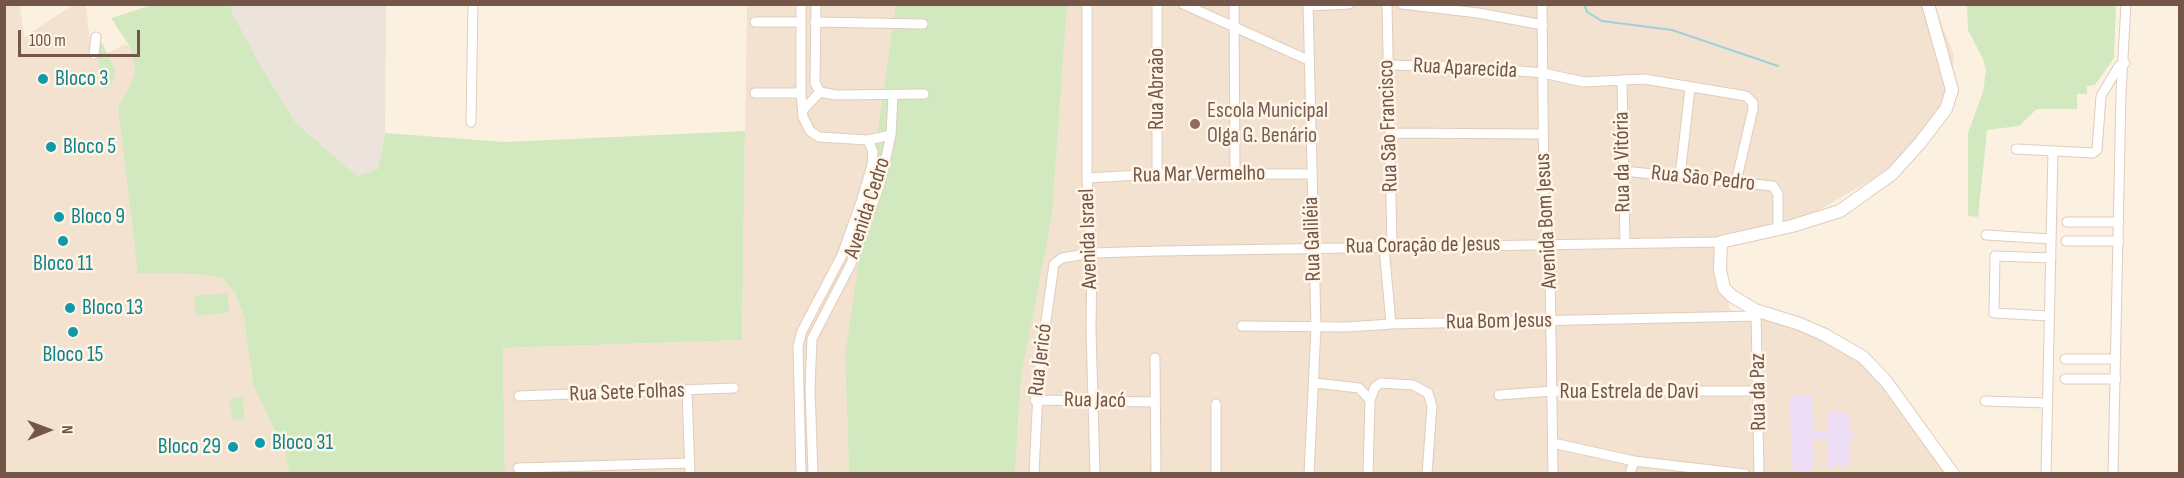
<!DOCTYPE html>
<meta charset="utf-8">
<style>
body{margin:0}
#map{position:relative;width:2184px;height:478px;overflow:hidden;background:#fcf1e1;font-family:"Sofia Sans Condensed",sans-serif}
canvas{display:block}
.frame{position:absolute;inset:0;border:6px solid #735648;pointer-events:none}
.north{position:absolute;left:18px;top:400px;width:60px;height:60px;-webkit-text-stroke:4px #fff5e7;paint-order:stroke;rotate:89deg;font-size:16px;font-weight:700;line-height:24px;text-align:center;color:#735648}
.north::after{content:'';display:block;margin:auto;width:21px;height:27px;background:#735648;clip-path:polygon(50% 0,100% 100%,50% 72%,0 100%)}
.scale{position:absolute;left:18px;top:30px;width:122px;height:27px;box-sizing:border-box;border:3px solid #735648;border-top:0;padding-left:8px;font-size:18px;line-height:21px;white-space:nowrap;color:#735648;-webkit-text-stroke:4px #fff5e7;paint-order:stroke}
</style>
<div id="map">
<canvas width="2184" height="478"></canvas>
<div class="frame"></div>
<div class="north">N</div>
<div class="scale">100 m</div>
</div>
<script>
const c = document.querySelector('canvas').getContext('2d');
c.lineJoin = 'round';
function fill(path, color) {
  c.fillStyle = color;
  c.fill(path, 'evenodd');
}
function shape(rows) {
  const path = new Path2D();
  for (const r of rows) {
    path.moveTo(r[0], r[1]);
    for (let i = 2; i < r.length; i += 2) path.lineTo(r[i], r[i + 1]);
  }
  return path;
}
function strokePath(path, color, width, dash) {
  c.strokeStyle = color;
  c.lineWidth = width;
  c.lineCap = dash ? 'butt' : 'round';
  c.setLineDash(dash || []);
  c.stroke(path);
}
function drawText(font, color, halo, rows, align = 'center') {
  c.font = font + ' "Sofia Sans Condensed",sans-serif';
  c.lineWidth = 5;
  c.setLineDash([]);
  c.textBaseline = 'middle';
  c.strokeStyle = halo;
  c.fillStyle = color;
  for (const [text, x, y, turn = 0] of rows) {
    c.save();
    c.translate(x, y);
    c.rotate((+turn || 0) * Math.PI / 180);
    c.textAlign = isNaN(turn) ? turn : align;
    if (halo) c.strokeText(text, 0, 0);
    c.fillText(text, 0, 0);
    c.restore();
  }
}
fill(shape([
 [4,5,20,5,24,37,73,5,86,5,91,53,110,52,125,44,130,47,135,71,130,86,118,108,199,274,223,279,236,295,244,318,253,385,286,455,289,473,5,473],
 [747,5,931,5,845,356,849,473,505,473,503,348,742,340],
 [1067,5,1934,5,1954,55,1951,95,1900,163,1799,222,1728,235,1722,285,1730,310,1777,318,1869,357,1947,473,1015,474,1021,378,1052,217]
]), '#f3e2d0');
fill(shape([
 [231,5,386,5,385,133,378,169,357,176,295,122,257,59,233,14]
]), '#ebe3dc');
fill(shape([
 [1811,395,1814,431,1828,431,1828,412,1849,413,1849,431,1854,431,1855,438,1850,439,1850,465,1828,467,1827,438,1814,439,1812,470,1793,473,1789,396]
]), '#eedef8');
fill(shape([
 [155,4,231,5,233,14,257,59,295,122,357,176,378,169,385,133,505,142,745,131,742,340,503,348,505,473,289,473,286,455,253,385,244,318,236,295,223,279,199,274,138,273,118,107,130,86,135,71,130,47,111,18],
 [896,5,1067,5,1052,217,1021,378,1015,473,849,473,845,356],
 [1967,5,2116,5,2114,58,2095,85,2087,86,2087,94,2077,94,2077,109,2037,109,2019,126,1987,130,1978,217,1968,216,1968,133,1983,92,1986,70,1983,59,1968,30],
 [99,42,102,43,115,70,113,81,107,90,103,87,98,59],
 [227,293,229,312,196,316,194,296],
 [242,397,245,420,233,421,229,399]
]), '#d2e9c0');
strokePath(shape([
 [1584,4,1587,12,1602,21,1672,30,1778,66]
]), '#9dd0d7', 2);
const minor = shape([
 [801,4,801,93,803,117,810,131,819,137,868,140,891,135],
 [816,4,815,83,820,92,836,95,924,94],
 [1087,4,1087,178,1092,253,1091,329,1095,474],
 [1157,4,1157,174],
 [1183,4,1308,60],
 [1234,4,1235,174],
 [1308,4,1316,328,1309,474],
 [1387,4,1392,247],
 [1402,4,1478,13,1543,25],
 [1542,4,1544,203,1550,266,1553,474],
 [1308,6,1349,4],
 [755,22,801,22],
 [815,22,923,24],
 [94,54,96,37],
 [1386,65,1472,67,1543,73,1584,82,1644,79,1746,96,1753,103,1753,109,1736,182],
 [1622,80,1625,244],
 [755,93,801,93],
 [803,110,820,92],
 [471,122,473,4],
 [1390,133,1543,134],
 [2016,149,2093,153,2097,150,2101,96,2119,66,2125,63],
 [1623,171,1773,186,1778,194,1778,230],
 [1680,176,1690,88],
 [1087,178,1157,174,1311,174],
 [2067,222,2119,222],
 [1986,235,2051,239],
 [2066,241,2119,241],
 [1384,247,1391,324],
 [1756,312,1759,474],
 [2049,316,1994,313,1995,256,2051,258],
 [1242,326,1347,327,1391,324,1756,316],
 [1155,358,1156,474],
 [2065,359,2116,359],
 [2065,379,2116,379],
 [1315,383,1359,388,1370,400,1368,474],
 [687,391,690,474],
 [1499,395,1553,391,1759,391],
 [519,396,734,388],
 [1035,400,1154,402],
 [1370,400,1375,387,1381,383,1413,385,1428,393,1432,406,1427,474],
 [1985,401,2047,403],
 [1216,404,1216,474],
 [1553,443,1634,461,1745,474],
 [518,468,689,463],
 [801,474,798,346,802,331,842,255,861,202,872,165,873,152,868,140],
 [813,474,810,389,812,339,851,264,880,184,891,135,893,95],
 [1034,474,1039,370,1054,264,1062,258,1092,253,1159,251,1721,242],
 [1630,474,1634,461],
 [2046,474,2053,151],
 [2113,474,2121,93,2126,4]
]);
const tertiary = shape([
 [1928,4,1952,90,1946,109,1920,143,1892,174,1840,211,1792,226,1721,242,1720,270,1724,288,1732,296,1755,310,1800,324,1825,335,1863,357,1886,381,1953,474]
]);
strokePath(minor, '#e0ccbd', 11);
strokePath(tertiary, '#e0ccbd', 14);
strokePath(minor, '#fff', 9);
strokePath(tertiary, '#fff', 12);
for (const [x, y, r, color] of [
 [43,79,6,"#0f9aa8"],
 [1195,124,6,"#8d6e63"],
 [51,147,6,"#0f9aa8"],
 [59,217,6,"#0f9aa8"],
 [63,241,6,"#0f9aa8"],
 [70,308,6,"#0f9aa8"],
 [73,332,6,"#0f9aa8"],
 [260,443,6,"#0f9aa8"],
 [233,447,6,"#0f9aa8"]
]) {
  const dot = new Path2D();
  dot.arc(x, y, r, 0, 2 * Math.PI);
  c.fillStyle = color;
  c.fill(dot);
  strokePath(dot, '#fff5e7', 2);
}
drawText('22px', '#735648', '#fff5e7', [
 ["Rua Aparecida",1465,69,3],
 ["Rua Abraão",1157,89,-90],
 ["Rua São Francisco",1389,126,-92],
 ["Rua da Vitória",1623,162,-91],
 ["Rua Mar Vermelho",1199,175,-1],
 ["Rua São Pedro",1703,179,6],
 ["Avenida Cedro",868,208,-72],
 ["Avenida Bom Jesus",1547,221,-93],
 ["Avenida Israel",1089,239,-92],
 ["Rua Galiléia",1313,239,-92],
 ["Rua Coração de Jesus",1423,246,-1],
 ["Rua Bom Jesus",1499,322,-1],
 ["Rua Jericó",1041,360,-83],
 ["Rua Estrela de Davi",1629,392],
 ["Rua da Paz",1759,392,-91],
 ["Rua Sete Folhas",627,393,-2],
 ["Rua Jacó",1095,401,1]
]);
drawText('22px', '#0d838f', '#fff5e7', [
 ["Bloco 3",55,79],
 ["Bloco 5",63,147],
 ["Bloco 9",71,217],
 ["Bloco 11",63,264,"center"],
 ["Bloco 13",82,308],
 ["Bloco 15",73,355,"center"],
 ["Bloco 31",272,443],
 ["Bloco 29",221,447,"right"]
], 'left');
drawText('22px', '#785e54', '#fff5e7', [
 ["Escola Municipal",1207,111],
 ["Olga G. Benário",1207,136]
], 'left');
</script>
